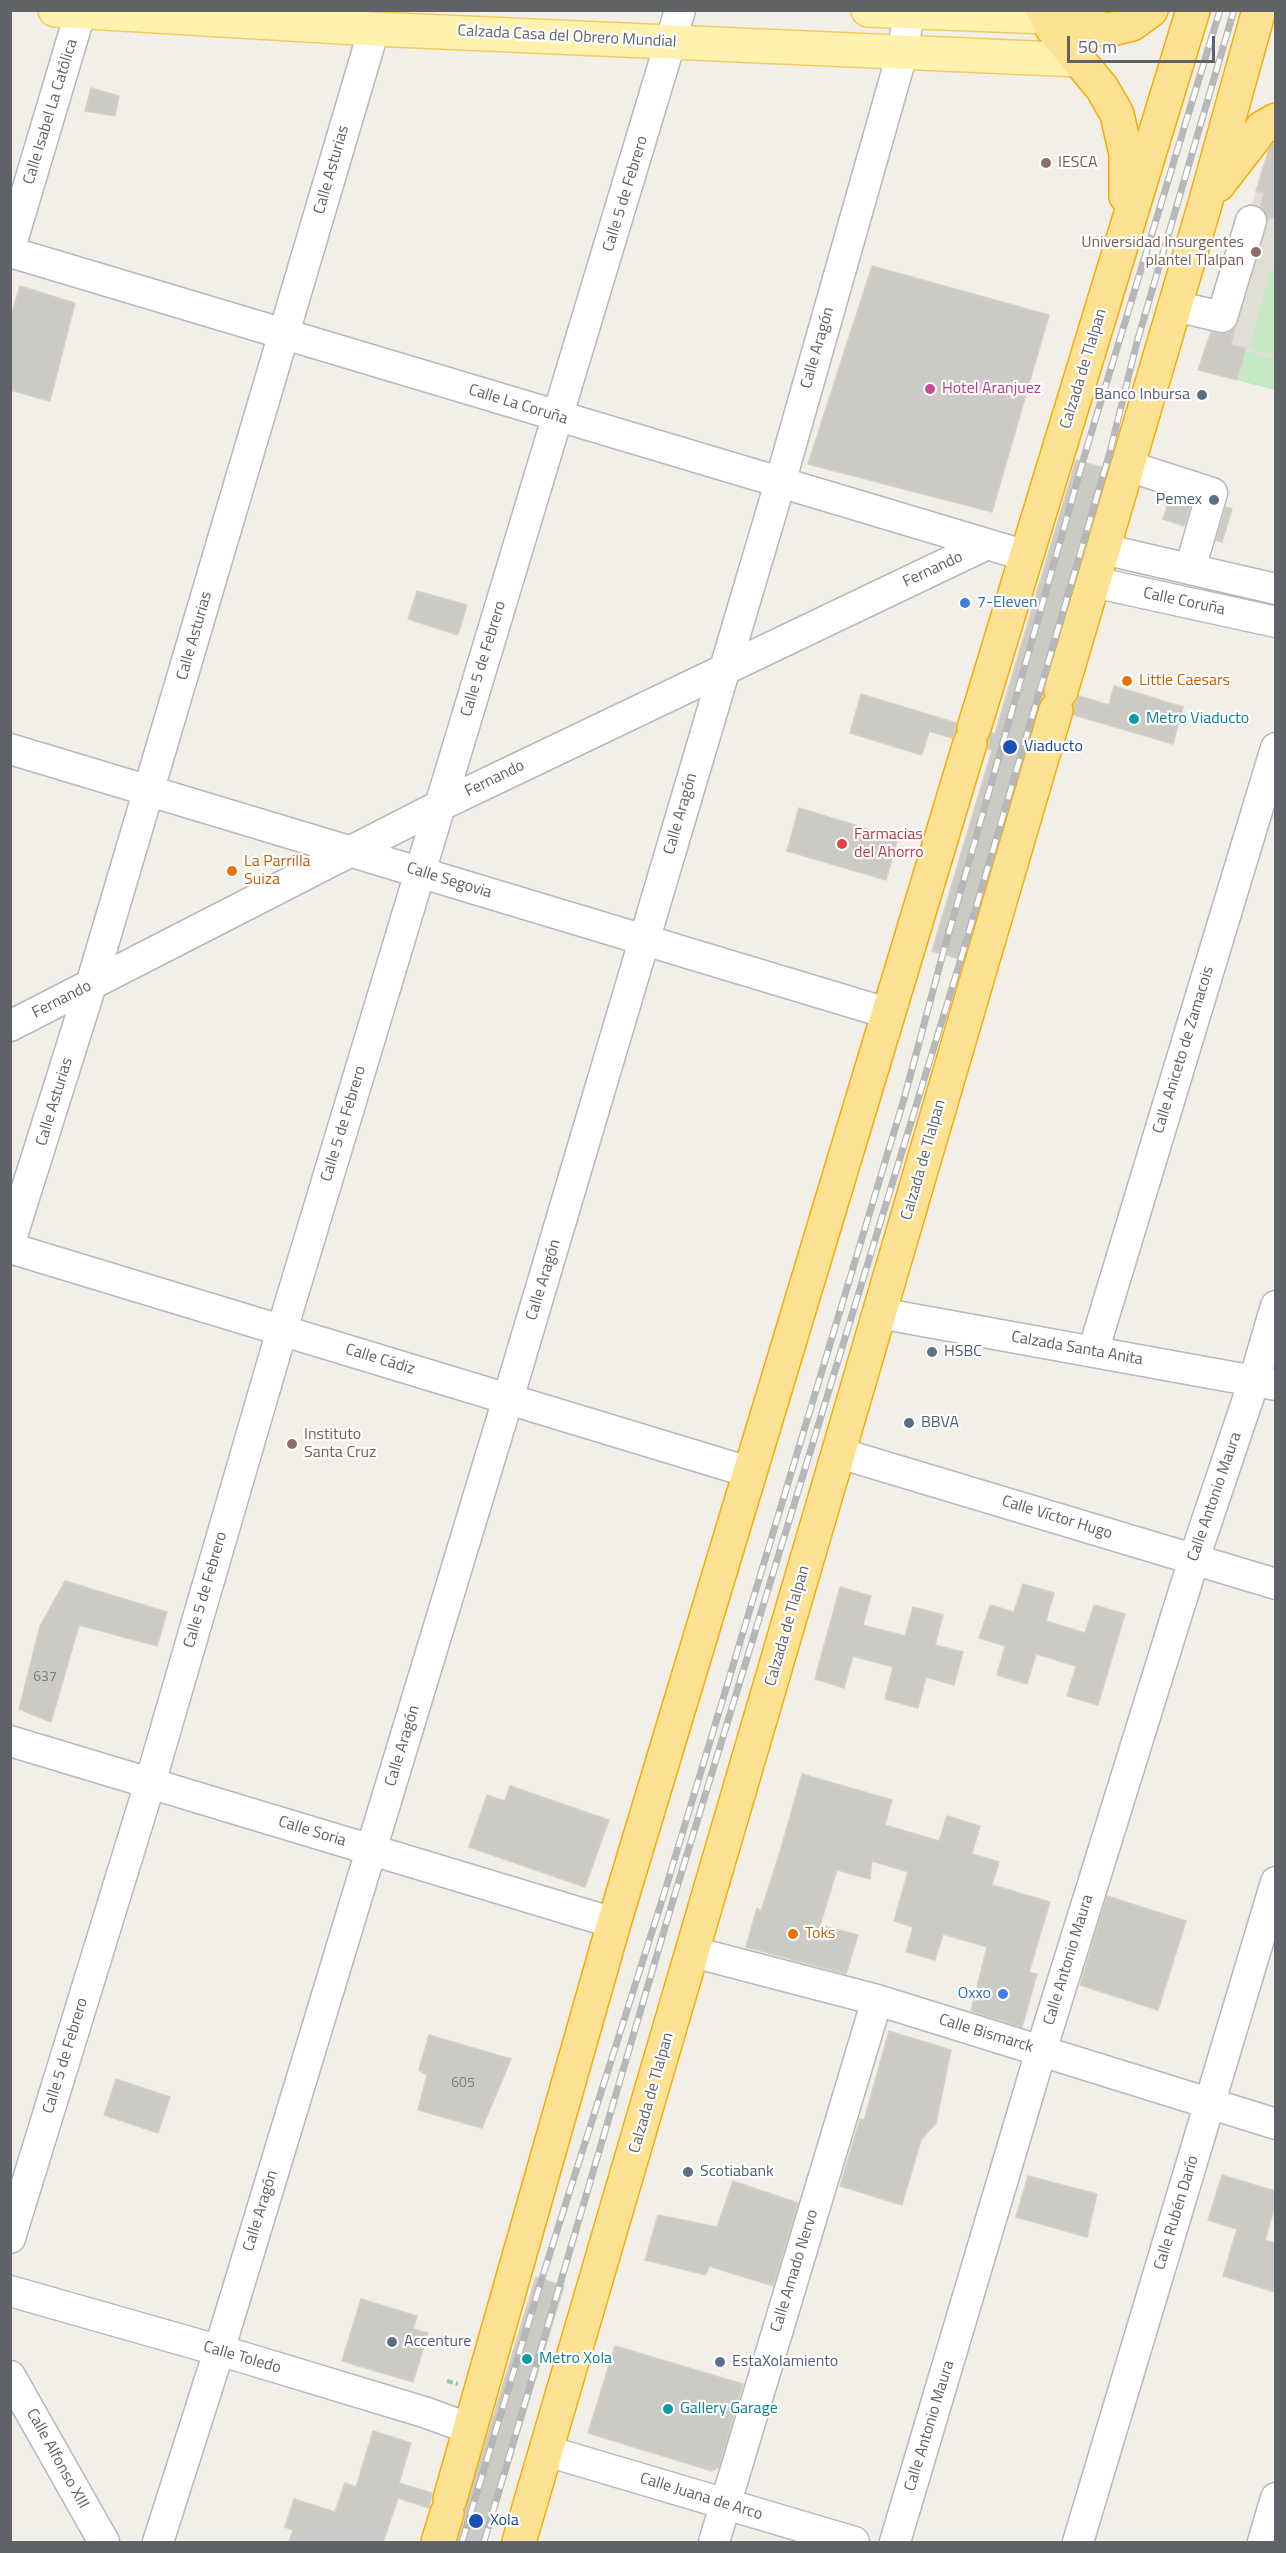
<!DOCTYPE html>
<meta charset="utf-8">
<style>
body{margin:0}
#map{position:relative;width:1286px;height:2553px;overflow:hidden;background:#f1efe8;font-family:"Titillium Web",sans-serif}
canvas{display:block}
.frame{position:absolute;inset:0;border:12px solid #5f6368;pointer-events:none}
.scale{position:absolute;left:1067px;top:36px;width:148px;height:27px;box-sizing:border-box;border:3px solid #5f6368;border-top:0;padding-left:8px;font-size:18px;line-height:21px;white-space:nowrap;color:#5f6368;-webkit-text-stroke:4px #fff;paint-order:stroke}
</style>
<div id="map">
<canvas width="1286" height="2553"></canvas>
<div class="frame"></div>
<div class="scale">50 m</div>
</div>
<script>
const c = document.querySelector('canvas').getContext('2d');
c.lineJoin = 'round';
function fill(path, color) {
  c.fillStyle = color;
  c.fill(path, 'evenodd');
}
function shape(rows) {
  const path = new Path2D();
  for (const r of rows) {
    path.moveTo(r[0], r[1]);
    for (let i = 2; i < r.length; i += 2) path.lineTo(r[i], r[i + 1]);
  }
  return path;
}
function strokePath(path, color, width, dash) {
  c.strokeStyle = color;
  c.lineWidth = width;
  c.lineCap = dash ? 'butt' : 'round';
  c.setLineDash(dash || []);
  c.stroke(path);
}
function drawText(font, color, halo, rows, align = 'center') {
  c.font = font + ' "Titillium Web",sans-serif';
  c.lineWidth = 4.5;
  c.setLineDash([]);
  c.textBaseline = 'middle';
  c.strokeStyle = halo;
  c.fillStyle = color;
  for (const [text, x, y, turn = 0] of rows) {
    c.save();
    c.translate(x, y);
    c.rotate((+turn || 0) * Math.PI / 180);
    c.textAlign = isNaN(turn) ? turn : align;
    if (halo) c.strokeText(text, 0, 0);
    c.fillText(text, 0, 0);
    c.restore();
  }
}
fill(shape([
 [1275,138,1275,390,1198,370,1273,139]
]), '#e1ded6');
fill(shape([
 [1271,270,1275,271,1275,355,1249,348],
 [1245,351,1275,359,1275,390,1237,380]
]), '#c5e8c5');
const building = shape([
 [91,88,119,96,115,116,85,111,91,88],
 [1275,142,1275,217,1268,219,1260,207,1264,193,1256,191,1269,149,1275,142],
 [872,266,1049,315,992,512,808,464,872,266],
 [20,286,75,303,50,401,10,390,10,319,20,286],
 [1235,328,1231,345,1246,348,1237,380,1198,370,1211,332,1226,334,1235,328],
 [1076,460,1107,469,1043,685,1043,696,1038,705,963,960,932,951,992,750,988,749,988,739,992,733,995,734,1076,460],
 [1170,497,1191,504,1184,526,1163,519,1170,497],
 [1226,507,1232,509,1222,542,1216,540,1226,507],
 [417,591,467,605,458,635,408,619,417,591],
 [1114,686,1183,707,1173,744,1074,715,1074,705,1079,696,1109,705,1114,686],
 [861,694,956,723,956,732,952,738,929,731,922,755,850,733,861,694],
 [799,808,898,838,886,880,787,851,799,808],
 [65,1581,167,1612,157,1646,79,1625,51,1722,19,1709,40,1626,65,1581],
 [1023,1584,1054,1593,1046,1621,1085,1633,1094,1605,1125,1614,1098,1705,1067,1696,1076,1666,1036,1654,1027,1684,997,1675,1005,1646,979,1638,990,1605,1014,1612,1023,1584],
 [840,1587,871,1596,863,1625,905,1636,913,1607,943,1615,935,1645,963,1652,954,1685,926,1677,918,1708,885,1699,893,1667,853,1656,844,1688,815,1679,840,1587],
 [802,1774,892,1800,885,1825,939,1841,947,1816,980,1826,972,1854,999,1862,992,1885,1050,1902,1029,1972,1037,1974,1022,2027,971,2011,987,1947,943,1934,935,1960,906,1952,913,1927,894,1921,908,1872,872,1861,870,1879,837,1870,820,1925,858,1935,846,1974,746,1947,757,1908,761,1911,780,1852,802,1774],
 [510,1786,609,1820,585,1887,469,1847,487,1795,505,1801,510,1786],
 [1107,1896,1186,1921,1158,2010,1080,1985,1107,1896],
 [889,2031,951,2050,936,2123,921,2140,902,2205,840,2186,860,2119,864,2120,889,2031],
 [429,2035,511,2059,482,2128,418,2110,427,2075,419,2070,429,2035],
 [116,2079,170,2097,158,2133,104,2115,116,2079],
 [1222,2175,1275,2191,1275,2206,1265,2240,1275,2243,1275,2292,1223,2276,1237,2229,1208,2220,1222,2175],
 [1028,2176,1097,2194,1087,2237,1016,2217,1028,2176],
 [733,2181,798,2203,773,2286,709,2266,706,2275,645,2260,658,2215,717,2227,733,2181],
 [536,2277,564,2286,486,2542,457,2542,465,2519,465,2509,536,2277],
 [361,2299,417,2316,413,2329,428,2333,413,2382,342,2361,361,2299],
 [615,2346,743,2384,719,2467,712,2471,588,2433,615,2346],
 [373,2431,411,2443,399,2483,432,2493,429,2508,398,2498,383,2542,289,2542,293,2530,285,2527,294,2499,335,2512,345,2483,356,2487,373,2431]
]);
fill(building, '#cccac5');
strokePath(building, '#d6d1c6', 1.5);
const minor = shape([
 [10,248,81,10],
 [10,252,1027,556],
 [1175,306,1222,317,1251,221],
 [1128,466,1212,493,1190,569],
 [1103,549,1276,589],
 [1093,582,1276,622],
 [10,749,887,1013],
 [10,1026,439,806,985,545],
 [10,1242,91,985,374,29],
 [10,1248,749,1472],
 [879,1313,1276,1385],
 [1093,1352,1276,748],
 [839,1453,1276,1584],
 [10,1741,614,1923],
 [693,1952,877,2000,1276,2124],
 [10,2238,150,1783,282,1330,680,10],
 [10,2291,242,2357,424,2412,471,2429],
 [10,2376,104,2542],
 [547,2451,854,2542],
 [158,2542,219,2351,508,1399,780,483,902,54,909,13],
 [714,2542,877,2000],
 [895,2542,1041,2051,1194,1559,1254,1381,1276,1306],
 [1078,2542,1276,1882],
 [1263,2542,1276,2498]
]);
const major = shape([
 [55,10,374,29,1079,60],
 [868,10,1046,17]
]);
const highway = shape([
 [1043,10,1052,28,1102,88,1117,114,1126,154,1126,196],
 [1066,10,1083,24,1108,30,1132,24,1151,10],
 [1218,185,1262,128,1276,120],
 [1061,691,1205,204,1259,10],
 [974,728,1193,10],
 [450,2499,614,1923,970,743],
 [438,2542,447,2513],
 [519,2542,1056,710]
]);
strokePath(minor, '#b5b8bc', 33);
strokePath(major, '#f2c960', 36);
strokePath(highway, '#f9ab00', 36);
strokePath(shape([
 [447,2381,458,2384]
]), '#9cc7a9', 4, [6, 3]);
strokePath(minor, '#fff', 30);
strokePath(major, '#fff2af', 33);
strokePath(highway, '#fde293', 33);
const rail = shape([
 [462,2542,543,2275,664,1894,904,1099,942,957,1087,447,1220,10],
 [484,2542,674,1897,960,962,1110,452,1137,342,1234,10]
]);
strokePath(rail, '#b6b7b8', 7);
strokePath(rail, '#fff', 4.5, [14]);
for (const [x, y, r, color] of [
 [1046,163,6,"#8d6e63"],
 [1256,252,6,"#8d6e63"],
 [930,389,6,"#d1479c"],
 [1202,395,6,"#5c6f8a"],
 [1214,500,6,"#5c6f8a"],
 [965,603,6,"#3f7fe0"],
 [1127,681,6,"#e8710a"],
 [1134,719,6,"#0f9aa8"],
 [1010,747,8,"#1a4fb4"],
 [842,844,6,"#e0444e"],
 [232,871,6,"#e8710a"],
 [932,1352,6,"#5c6f8a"],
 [909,1423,6,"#5c6f8a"],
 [292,1444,6,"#8d6e63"],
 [793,1934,6,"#e8710a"],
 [1003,1994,6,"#3f7fe0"],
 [688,2172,6,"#5c6f8a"],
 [392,2342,6,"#5c6f8a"],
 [527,2359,6,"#0f9aa8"],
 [720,2362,6,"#5c6f8a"],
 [668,2409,6,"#0f9aa8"],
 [476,2521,8,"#1a4fb4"]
]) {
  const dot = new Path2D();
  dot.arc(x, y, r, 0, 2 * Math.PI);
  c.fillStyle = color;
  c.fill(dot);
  strokePath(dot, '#fff', 2);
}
drawText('14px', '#7a7d7f', null, [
 ["637",45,1678],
 ["605",463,2084]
]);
drawText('16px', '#5f6368', '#fff', [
 ["Calzada Casa del Obrero Mundial",567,37,3],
 ["Calle Isabel La Católica",51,112,-73],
 ["Calle Asturias",332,170,-74],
 ["Calle 5 de Febrero",626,194,-73],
 ["Calle Aragón",818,348,-74],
 ["Calzada de Tlalpan",1084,369,-73],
 ["Calle La Coruña",518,405,17],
 ["Fernando",933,570,-25],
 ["Calle Coruña",1184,602,12],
 ["Calle Asturias",195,636,-74],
 ["Calle 5 de Febrero",484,659,-73],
 ["Fernando",495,779,-26],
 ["Calle Aragón",681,814,-74],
 ["Calle Segovia",449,881,17],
 ["Fernando",62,1000,-27],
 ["Calle Aniceto de Zamacois",1184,1050,-73],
 ["Calle Asturias",55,1102,-73],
 ["Calle 5 de Febrero",344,1124,-73],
 ["Calzada de Tlalpan",924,1160,-74],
 ["Calle Aragón",544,1280,-73],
 ["Calzada Santa Anita",1077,1349,10],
 ["Calle Cádiz",380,1360,17],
 ["Calle Antonio Maura",1215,1497,-71],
 ["Calle Víctor Hugo",1057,1518,17],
 ["Calle 5 de Febrero",206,1590,-74],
 ["Calzada de Tlalpan",788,1626,-74],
 ["Calle Aragón",403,1746,-73],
 ["Calle Soria",312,1832,17],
 ["Calle Antonio Maura",1069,1960,-73],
 ["Calle Bismarck",986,2034,17],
 ["Calle 5 de Febrero",66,2056,-73],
 ["Calzada de Tlalpan",652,2093,-74],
 ["Calle Aragón",261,2211,-73],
 ["Calle Rubén Darío",1177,2213,-73],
 ["Calle Amado Nervo",795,2271,-73],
 ["Calle Toledo",242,2358,16],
 ["Calle Antonio Maura",930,2426,-73],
 ["Calle Alfonso XIII",57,2459,61],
 ["Calle Juana de Arco",701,2497,17]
]);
drawText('16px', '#785e54', '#fff', [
 ["IESCA",1058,163],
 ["Universidad Insurgentes",1244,243,"right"],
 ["plantel Tlalpan",1244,261,"right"],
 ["Instituto",304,1435],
 ["Santa Cruz",304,1453]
], 'left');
drawText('16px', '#b23c85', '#fff', [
 ["Hotel Aranjuez",942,389]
], 'left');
drawText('16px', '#4e5e75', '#fff', [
 ["Banco Inbursa",1190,395,"right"],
 ["Pemex",1202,500,"right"],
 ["HSBC",944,1352],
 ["BBVA",921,1423],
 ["Scotiabank",700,2172],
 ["Accenture",404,2342],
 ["EstaXolamiento",732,2362]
], 'left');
drawText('16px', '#366cbe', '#fff', [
 ["7-Eleven",977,603],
 ["Oxxo",991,1994,"right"]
], 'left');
drawText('16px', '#c56008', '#fff', [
 ["Little Caesars",1139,681],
 ["La Parrilla",244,862],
 ["Suiza",244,880],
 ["Toks",805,1934]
], 'left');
drawText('16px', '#0d838f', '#fff', [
 ["Metro Viaducto",1146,719],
 ["Metro Xola",539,2359],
 ["Gallery Garage",680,2409]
], 'left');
drawText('16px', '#164399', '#fff', [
 ["Viaducto",1024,747],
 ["Xola",490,2521]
], 'left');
drawText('16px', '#be3a42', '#fff', [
 ["Farmacias",854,835],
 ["del Ahorro",854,853]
], 'left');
</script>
